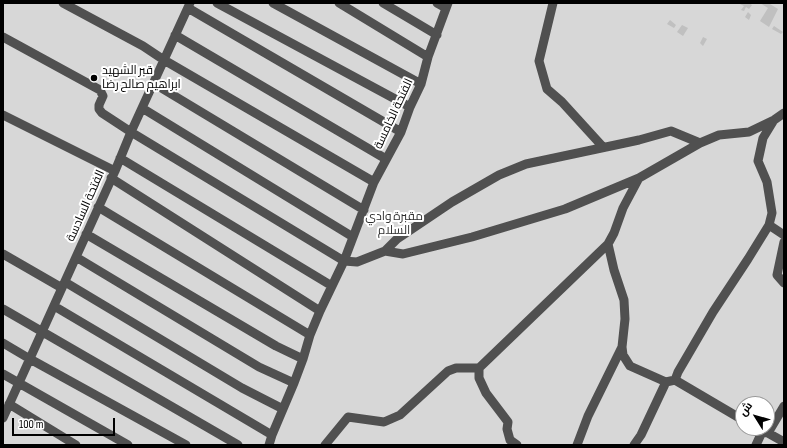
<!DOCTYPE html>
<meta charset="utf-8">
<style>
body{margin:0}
#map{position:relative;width:787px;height:448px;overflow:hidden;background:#fff;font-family:"Sofia Sans Condensed",Cairo,sans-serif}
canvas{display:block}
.frame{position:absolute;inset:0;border:4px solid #000;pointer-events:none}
.north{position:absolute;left:735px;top:396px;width:40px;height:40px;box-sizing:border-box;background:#fff;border:1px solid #999;border-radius:50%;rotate:307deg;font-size:11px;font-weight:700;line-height:16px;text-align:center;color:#000}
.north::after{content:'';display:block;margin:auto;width:14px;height:18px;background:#000;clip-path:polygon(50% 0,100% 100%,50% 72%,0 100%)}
.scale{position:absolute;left:12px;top:418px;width:103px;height:18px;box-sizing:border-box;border:2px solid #000;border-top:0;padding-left:5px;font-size:12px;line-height:14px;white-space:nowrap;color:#000;-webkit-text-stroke:3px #fff;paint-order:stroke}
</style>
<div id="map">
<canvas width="787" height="448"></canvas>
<div class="frame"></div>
<div class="north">ش</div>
<div class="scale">100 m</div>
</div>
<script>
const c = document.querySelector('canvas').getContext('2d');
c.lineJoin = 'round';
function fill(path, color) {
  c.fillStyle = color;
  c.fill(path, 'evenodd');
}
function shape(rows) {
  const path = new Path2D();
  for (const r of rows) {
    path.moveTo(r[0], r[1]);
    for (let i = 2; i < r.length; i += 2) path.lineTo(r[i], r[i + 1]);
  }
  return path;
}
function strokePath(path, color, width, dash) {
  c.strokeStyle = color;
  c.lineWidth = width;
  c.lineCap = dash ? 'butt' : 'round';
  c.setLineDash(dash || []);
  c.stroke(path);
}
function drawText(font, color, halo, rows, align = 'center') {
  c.font = font + ' "Sofia Sans Condensed",Cairo,sans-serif';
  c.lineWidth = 4;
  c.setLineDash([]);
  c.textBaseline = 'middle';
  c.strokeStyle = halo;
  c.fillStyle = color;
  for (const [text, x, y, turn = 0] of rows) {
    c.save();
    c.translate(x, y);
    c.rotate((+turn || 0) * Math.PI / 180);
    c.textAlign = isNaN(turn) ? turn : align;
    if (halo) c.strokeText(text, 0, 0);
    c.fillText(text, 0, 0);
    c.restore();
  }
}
fill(shape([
 [3,3,784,3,784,445,3,445],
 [743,404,767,404,767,428,743,428]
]), '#d7d7d7');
fill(shape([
 [741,3,749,3,752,5,749,9,746,7,744,11,741,10,744,6,740,4],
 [760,3,770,3,770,4,778,9,769,27,760,21,768,8],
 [748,12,751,15,749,20,745,17],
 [670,20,676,25,674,28,667,24],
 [682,25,688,28,683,36,677,32],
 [774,26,783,32,781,34,772,29],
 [703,37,707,39,703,46,700,43]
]), '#c0c0c0');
strokePath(shape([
 [63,3,143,46,164,60,374,182],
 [217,3,410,107],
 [273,3,421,84],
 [339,3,428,57],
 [383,3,437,35],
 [437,3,446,8],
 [553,3,539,61,547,89,562,102,603,147],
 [188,8,401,132],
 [175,35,386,159],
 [3,37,100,90,103,96,99,105,99,109,102,113,131,132,344,261,357,262,385,251,403,254,472,237,565,209,639,178,700,143,719,135,749,132,774,120,784,113],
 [153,83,364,210],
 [142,108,353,237],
 [3,115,115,171],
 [120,158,332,286],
 [111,178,320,311],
 [639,178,623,208,614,233,608,244,614,270,624,300,625,319,622,347,623,355,630,366,666,382],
 [98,207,310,335],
 [769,225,784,235],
 [86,234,276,346,303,359],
 [784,242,777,275,784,283],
 [385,251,397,239,452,202,499,175,526,164,639,140,671,131,700,143],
 [3,254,62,288],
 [76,257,259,367,294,383],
 [65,282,242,388,283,409],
 [54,306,272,435],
 [3,309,238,445],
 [3,343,30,359,186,445],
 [3,374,128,445],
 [675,380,743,420],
 [9,404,76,445],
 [3,418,115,171,131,132,190,3],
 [756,428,762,432,768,433,784,442],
 [768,433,784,406],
 [269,445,272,435,294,383,303,359,310,335,320,311,344,261,374,182,401,132,410,107,421,84,428,57,448,3],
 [325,445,348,417,384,422,400,415,448,371,456,368,479,368],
 [517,445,510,440,507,429,508,422,486,393,479,378,479,368,608,244],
 [577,445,588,416,622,347],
 [634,445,641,435,666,382,675,380,678,372,713,312,748,259,769,225,772,213,767,182,758,161,763,138,774,120],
 [756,445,762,432]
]), '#505050', 9);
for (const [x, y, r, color] of [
 [94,78,4,"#000"]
]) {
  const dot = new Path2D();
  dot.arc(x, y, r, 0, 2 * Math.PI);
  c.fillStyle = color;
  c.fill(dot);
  strokePath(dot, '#fff', 1.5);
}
drawText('12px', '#000', '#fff', [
 ["قبر الشهيد",102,71],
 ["ابراهيم صالح رضا",102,85]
], 'left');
drawText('12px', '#000', '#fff', [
 ["الفتحة الخامسة",394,114,-65],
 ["الفتحة السادسة",86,206,-66]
]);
drawText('12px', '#2e2e2e', '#fff', [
 ["مقبرة وادي",394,217],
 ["السلام",394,231]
]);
</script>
